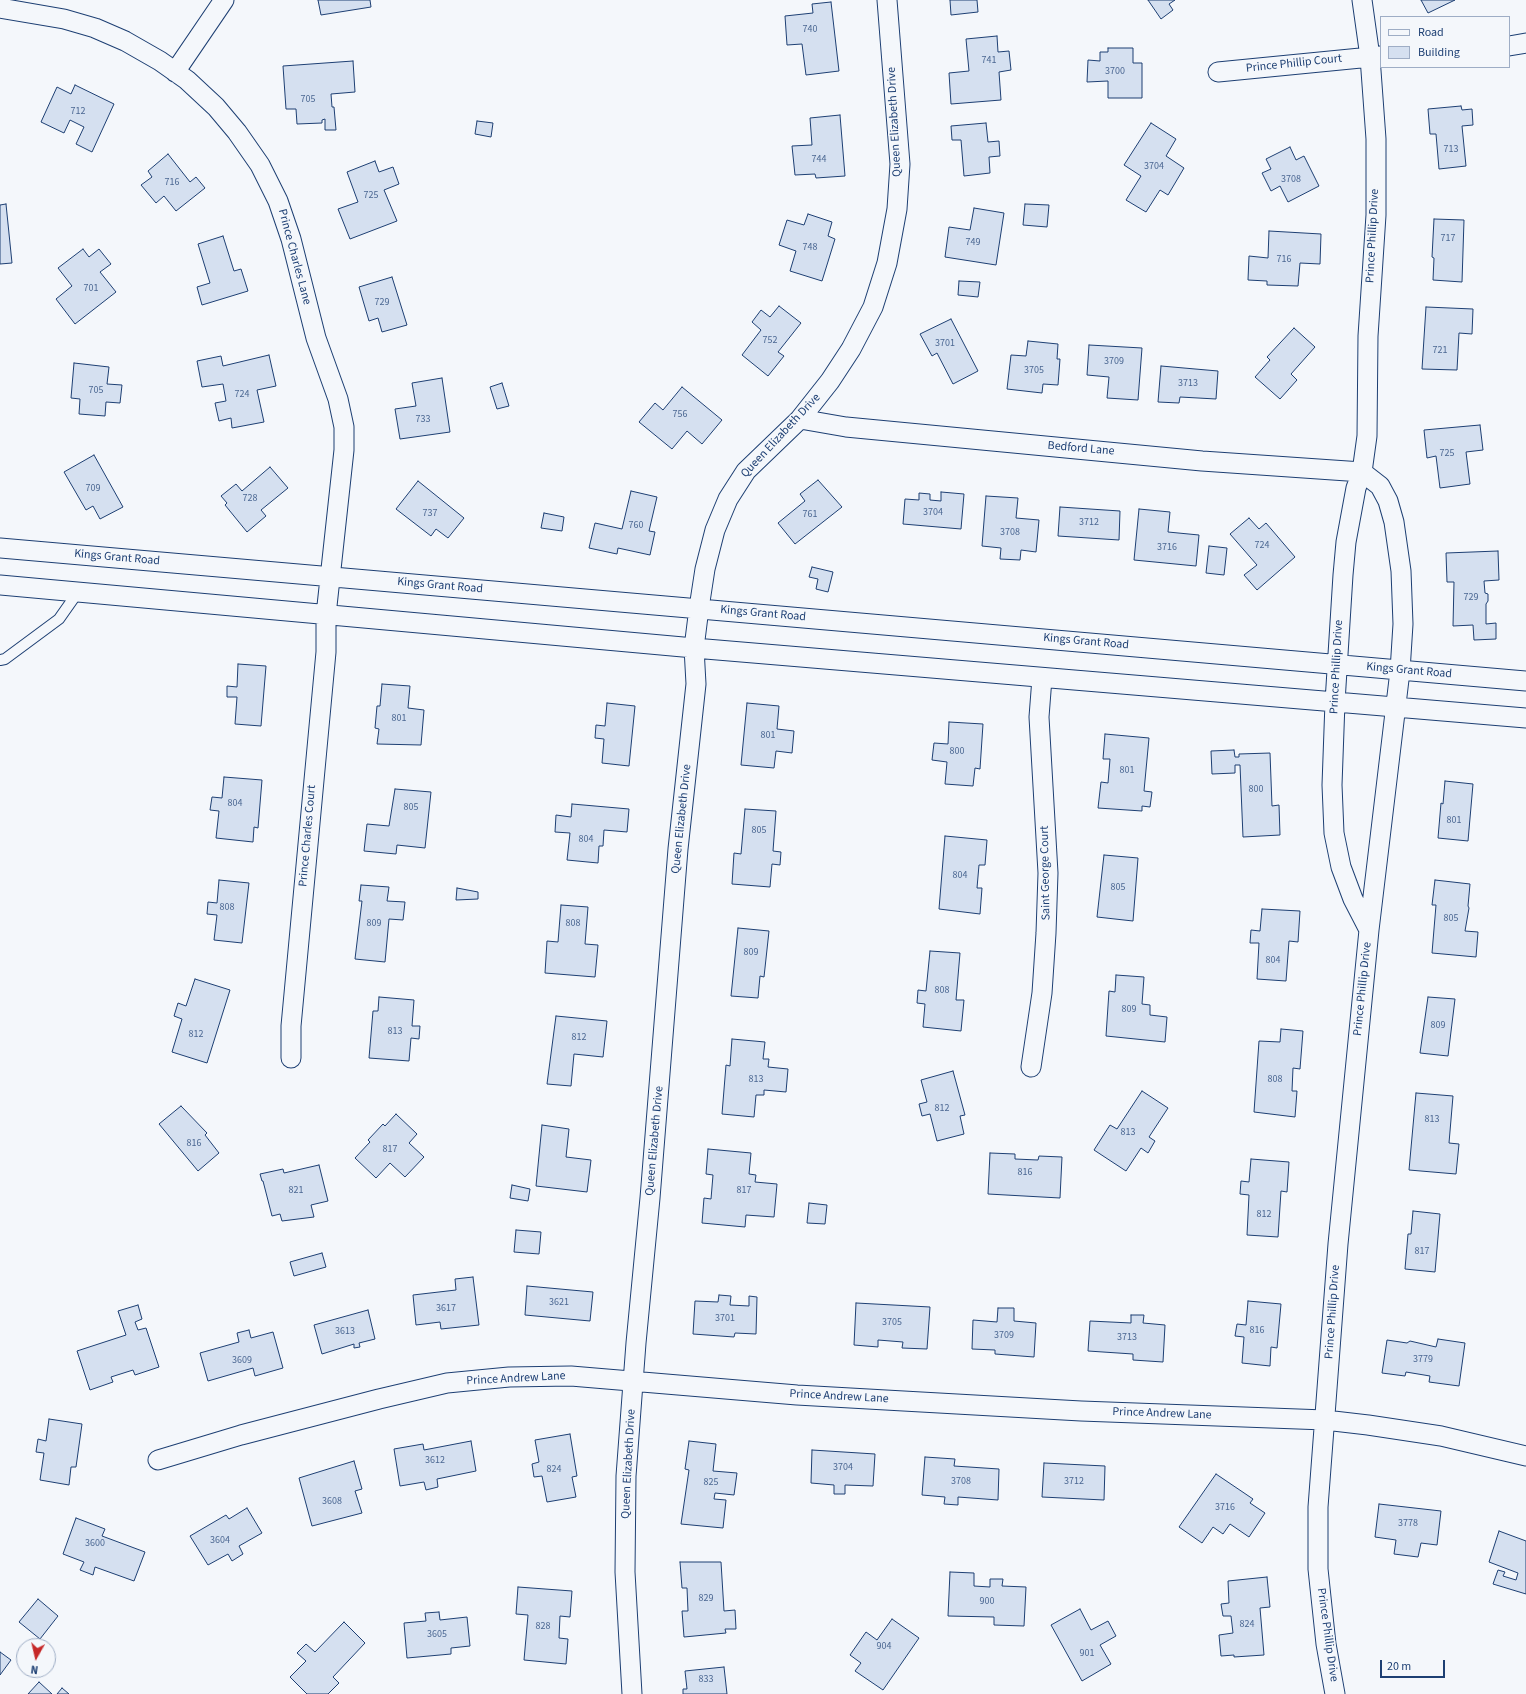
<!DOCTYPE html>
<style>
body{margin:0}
#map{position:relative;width:1526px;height:1694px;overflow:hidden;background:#f4f7fb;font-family:"Source Sans 3",sans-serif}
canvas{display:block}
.legend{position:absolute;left:1380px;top:16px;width:130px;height:52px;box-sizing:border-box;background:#f4f7fb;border:1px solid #9eadc5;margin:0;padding:5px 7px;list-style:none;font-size:12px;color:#1d3f73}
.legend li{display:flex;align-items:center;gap:8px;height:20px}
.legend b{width:20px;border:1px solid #9eadc5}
.north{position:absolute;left:16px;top:1638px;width:40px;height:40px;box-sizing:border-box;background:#f4f7fb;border:1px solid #9eadc5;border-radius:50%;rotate:188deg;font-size:11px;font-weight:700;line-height:16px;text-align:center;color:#1d3f73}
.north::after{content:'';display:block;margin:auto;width:14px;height:18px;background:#c62828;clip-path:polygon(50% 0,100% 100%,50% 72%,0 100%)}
.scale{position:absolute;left:1380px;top:1660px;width:65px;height:18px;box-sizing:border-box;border:2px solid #1d3f73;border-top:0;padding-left:5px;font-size:12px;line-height:14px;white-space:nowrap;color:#1d3f73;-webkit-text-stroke:3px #f4f7fb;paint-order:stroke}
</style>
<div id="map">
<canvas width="1526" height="1694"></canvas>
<ul class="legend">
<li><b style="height:5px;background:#f4f7fb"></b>Road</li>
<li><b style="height:11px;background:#d5e0f0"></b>Building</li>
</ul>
<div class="north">N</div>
<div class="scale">20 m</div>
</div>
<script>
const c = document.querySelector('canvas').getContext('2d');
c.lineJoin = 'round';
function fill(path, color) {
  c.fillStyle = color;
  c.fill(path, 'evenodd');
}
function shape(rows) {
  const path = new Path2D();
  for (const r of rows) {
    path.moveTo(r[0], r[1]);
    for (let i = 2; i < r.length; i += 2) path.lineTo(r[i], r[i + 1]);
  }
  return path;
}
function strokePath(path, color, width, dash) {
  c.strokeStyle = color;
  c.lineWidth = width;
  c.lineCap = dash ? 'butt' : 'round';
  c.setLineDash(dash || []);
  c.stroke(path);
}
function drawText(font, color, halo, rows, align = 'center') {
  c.font = font + ' "Source Sans 3",sans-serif';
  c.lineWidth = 3;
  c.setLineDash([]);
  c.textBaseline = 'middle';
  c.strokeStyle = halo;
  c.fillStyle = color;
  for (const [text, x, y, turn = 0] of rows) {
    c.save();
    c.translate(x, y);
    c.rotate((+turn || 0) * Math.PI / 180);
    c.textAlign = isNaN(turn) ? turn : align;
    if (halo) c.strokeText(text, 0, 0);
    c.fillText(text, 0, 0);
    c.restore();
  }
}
const building = shape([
 [318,0,370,0,371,7,321,15,318,0],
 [950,0,977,0,978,12,951,15,950,0],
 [1148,0,1175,0,1169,4,1173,10,1161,19,1148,0],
 [1421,0,1455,0,1428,13,1421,0],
 [831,2,839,71,806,75,802,44,787,45,785,16,813,13,812,4,831,2],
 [997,36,998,52,1009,51,1011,70,999,72,1001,100,951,104,949,73,969,71,966,39,997,36],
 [1108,48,1133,48,1133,63,1142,63,1142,98,1108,98,1108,81,1087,82,1088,60,1100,61,1100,52,1108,52,1108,48],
 [353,61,355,92,331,94,332,107,334,107,336,130,325,130,325,119,322,120,322,123,297,124,296,109,286,109,283,66,353,61],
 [75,85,114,104,92,152,76,144,84,127,70,120,64,133,41,122,57,87,71,94,75,85],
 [1461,106,1462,110,1472,109,1473,125,1462,126,1466,166,1439,169,1436,134,1430,134,1428,109,1461,106],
 [840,115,845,176,816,178,815,174,795,175,792,146,812,145,810,118,840,115],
 [477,121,493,123,491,137,475,134,477,121],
 [986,123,988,142,999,141,1000,156,989,157,990,173,964,176,961,140,952,140,951,126,986,123],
 [1151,123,1176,139,1166,156,1184,168,1168,195,1160,190,1146,212,1126,200,1141,176,1124,165,1151,123],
 [1290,147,1296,160,1304,156,1319,186,1288,202,1280,186,1271,191,1262,173,1271,169,1266,159,1290,147],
 [168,154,190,182,196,177,205,188,176,211,164,196,156,203,141,185,152,177,148,171,168,154],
 [375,161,379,172,393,167,399,184,384,190,397,221,350,239,338,209,358,202,347,172,375,161],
 [6,204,12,263,0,264,0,205,6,204],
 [1025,204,1049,205,1047,227,1023,225,1025,204],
 [974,208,1004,213,996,265,945,257,949,227,970,230,974,208],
 [808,214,832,222,828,236,835,239,822,281,790,271,796,251,779,245,787,220,804,225,808,214],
 [1434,219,1464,220,1462,282,1433,280,1434,258,1432,257,1434,219],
 [1269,231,1321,234,1320,264,1300,263,1298,286,1267,285,1267,281,1248,280,1249,256,1268,258,1269,231],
 [223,236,234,271,241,269,248,291,202,305,197,287,210,283,198,244,223,236],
 [83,249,89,257,99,249,111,264,100,272,116,292,75,324,56,299,72,286,58,268,83,249],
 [392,277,407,325,382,332,378,318,369,321,359,287,392,277],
 [959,281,980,282,978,297,958,295,959,281],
 [779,306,801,323,778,352,784,356,768,376,742,355,761,330,752,322,761,310,770,317,779,306],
 [1426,307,1473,309,1472,334,1459,333,1457,370,1422,369,1426,307],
 [951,319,978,371,953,384,937,353,932,356,920,334,951,319],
 [1294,328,1315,347,1291,374,1297,380,1280,399,1255,377,1270,360,1267,357,1294,328],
 [1028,341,1058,344,1057,359,1060,359,1058,385,1043,384,1042,393,1007,389,1011,355,1026,356,1028,341],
 [1089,345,1142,348,1138,400,1107,398,1109,377,1087,375,1089,345],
 [269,355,276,386,257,390,264,422,232,428,231,418,219,421,215,403,226,401,223,384,202,387,197,361,221,356,223,366,269,355],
 [74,363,109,367,107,384,122,385,120,403,106,402,105,416,79,414,80,399,71,398,74,363],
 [1161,366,1218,371,1216,399,1180,397,1179,403,1158,402,1161,366],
 [442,378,450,432,400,439,395,409,416,406,412,383,442,378],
 [502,383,509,406,497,409,490,387,502,383],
 [682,387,722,420,702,444,687,431,672,449,639,422,655,403,663,410,682,387],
 [1480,425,1483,450,1466,452,1470,484,1440,488,1436,456,1427,458,1424,430,1480,425],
 [94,455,123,507,100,519,93,506,86,510,64,472,94,455],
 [270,467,288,488,261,510,266,516,247,532,225,505,227,503,221,496,236,484,242,491,270,467],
 [818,480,842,507,795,544,778,523,805,501,800,494,818,480],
 [418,481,464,518,448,538,436,529,431,536,396,509,418,481],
 [631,491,657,497,649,531,655,532,650,555,618,548,617,554,589,548,595,523,622,529,631,491],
 [941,492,964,494,961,529,903,524,905,499,919,500,919,493,930,494,930,500,941,501,941,492],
 [986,496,1018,498,1016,518,1039,520,1036,552,1021,550,1020,560,1000,559,1001,548,982,546,986,496],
 [1060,507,1120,511,1119,540,1058,536,1060,507],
 [1139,509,1170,512,1168,532,1199,535,1196,566,1134,560,1139,509],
 [544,513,564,517,562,531,541,528,544,513],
 [1249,518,1259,529,1266,523,1295,557,1257,590,1244,575,1257,565,1230,534,1249,518],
 [1209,546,1227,548,1224,575,1206,573,1209,546],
 [1498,551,1499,580,1484,581,1485,593,1488,594,1488,601,1486,604,1486,624,1496,623,1496,639,1474,640,1473,625,1453,626,1454,582,1447,582,1446,553,1498,551],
 [812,567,833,572,828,592,816,589,818,579,809,577,812,567],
 [238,664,266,666,261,726,235,724,237,697,227,697,227,686,237,687,238,664],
 [382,684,410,686,408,708,424,710,421,745,377,744,379,729,375,728,377,706,380,706,382,684],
 [607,703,635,706,629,766,602,763,604,739,595,738,596,725,605,726,607,703],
 [747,703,779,706,777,729,794,731,792,753,776,751,774,768,741,765,747,703],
 [949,722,983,724,980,769,975,768,973,786,945,784,947,762,932,760,934,743,948,744,949,722],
 [1105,734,1149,738,1144,791,1152,792,1150,807,1142,806,1142,811,1098,808,1101,782,1108,783,1110,759,1103,759,1105,734],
 [1234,750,1235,757,1239,757,1239,754,1270,753,1272,806,1279,805,1280,835,1243,837,1240,765,1235,765,1235,773,1212,774,1211,751,1234,750],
 [224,777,262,780,258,828,254,827,253,842,216,838,219,811,210,810,212,797,222,798,224,777],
 [1445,781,1473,784,1468,841,1438,838,1441,803,1443,804,1445,781],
 [395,789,431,792,425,848,397,845,396,854,364,851,367,824,389,826,395,789],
 [572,804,629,809,627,832,604,830,603,846,599,846,598,863,567,860,570,833,555,832,556,815,571,817,572,804],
 [745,809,776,811,773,851,781,852,780,865,772,864,770,887,732,884,734,853,741,854,745,809],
 [945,836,987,840,985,865,979,865,977,888,982,888,980,914,939,909,945,836],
 [1104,855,1138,858,1133,921,1097,917,1104,855],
 [219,880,249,883,242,943,214,940,217,915,207,914,208,902,217,903,219,880],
 [1435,880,1470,884,1468,906,1469,908,1465,931,1478,932,1476,957,1432,953,1436,905,1432,905,1435,880],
 [361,885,389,887,387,901,405,902,403,920,389,919,385,962,355,959,362,901,359,901,361,885],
 [457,888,478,892,478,899,456,900,457,888],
 [561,905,588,907,585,944,598,945,595,977,545,973,547,941,558,942,561,905],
 [1262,909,1300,911,1298,942,1289,941,1286,981,1257,979,1259,943,1250,943,1251,930,1260,931,1262,909],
 [738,928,769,931,764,977,760,976,758,998,731,996,738,928],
 [930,951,960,953,956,1000,964,1000,961,1031,923,1027,925,1004,917,1003,918,990,926,991,930,951],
 [1116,975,1144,977,1142,1004,1150,1005,1150,1015,1167,1017,1165,1042,1106,1036,1109,991,1115,992,1116,975],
 [195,979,230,990,207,1063,172,1052,182,1019,174,1016,178,1003,186,1006,195,979],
 [379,997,414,1000,412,1026,420,1026,419,1039,411,1038,409,1061,369,1058,373,1011,378,1011,379,997],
 [1428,997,1455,999,1448,1056,1420,1053,1428,997],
 [556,1016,607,1021,603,1057,574,1054,571,1086,547,1084,556,1016],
 [1281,1029,1303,1031,1300,1069,1293,1068,1292,1091,1297,1091,1295,1117,1254,1112,1259,1041,1280,1042,1281,1029],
 [732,1039,765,1042,763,1059,769,1059,768,1067,788,1069,786,1092,764,1090,764,1095,756,1095,754,1117,722,1114,726,1065,730,1066,732,1039],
 [953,1071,965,1115,960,1116,964,1134,937,1141,930,1114,922,1116,919,1104,927,1102,921,1080,953,1071],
 [1142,1091,1168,1108,1149,1137,1155,1141,1148,1153,1141,1148,1126,1171,1094,1150,1110,1125,1117,1129,1142,1091],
 [1416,1093,1453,1096,1449,1143,1459,1144,1456,1174,1409,1170,1416,1093],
 [181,1106,207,1133,205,1135,219,1153,198,1171,159,1124,181,1106],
 [396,1114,417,1134,409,1143,424,1157,405,1177,390,1163,376,1178,355,1158,370,1142,368,1140,383,1124,385,1126,396,1114],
 [542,1125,569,1129,566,1157,591,1160,587,1192,536,1186,542,1125],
 [708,1149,751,1153,749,1174,756,1175,755,1182,777,1184,774,1217,746,1215,745,1227,702,1223,704,1198,711,1199,713,1175,706,1174,708,1149],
 [990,1153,1015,1154,1015,1159,1038,1160,1039,1156,1062,1157,1060,1198,988,1194,990,1153],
 [1251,1159,1289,1162,1287,1192,1281,1191,1278,1237,1247,1235,1249,1195,1240,1194,1241,1181,1249,1182,1251,1159],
 [319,1165,328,1201,311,1205,314,1217,282,1221,280,1214,272,1216,263,1181,262,1181,260,1174,283,1169,284,1173,319,1165],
 [512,1185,530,1189,528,1201,510,1198,512,1185],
 [809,1203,827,1205,825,1224,807,1223,809,1203],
 [1413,1211,1440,1214,1435,1272,1405,1269,1408,1234,1411,1234,1413,1211],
 [516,1230,541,1232,539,1254,514,1252,516,1230],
 [322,1253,326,1267,294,1276,290,1262,322,1253],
 [473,1277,479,1325,441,1329,440,1322,416,1325,413,1295,456,1290,455,1279,473,1277],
 [527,1286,593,1292,590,1321,525,1315,527,1286],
 [719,1295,731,1296,730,1305,749,1306,749,1296,757,1297,756,1334,735,1333,734,1337,693,1334,695,1301,718,1302,719,1295],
 [1248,1301,1281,1304,1277,1348,1271,1347,1270,1366,1242,1363,1244,1337,1235,1336,1237,1324,1246,1325,1248,1301],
 [856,1303,930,1307,927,1349,902,1348,903,1342,878,1340,878,1347,854,1345,856,1303],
 [138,1305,142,1319,135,1322,138,1330,146,1328,159,1367,135,1375,133,1370,111,1377,113,1382,90,1390,77,1351,126,1335,118,1311,138,1305],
 [998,1308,1014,1308,1014,1321,1036,1323,1034,1357,995,1354,995,1350,972,1349,973,1320,997,1322,998,1308],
 [368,1310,375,1339,359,1343,360,1347,354,1348,354,1344,322,1354,314,1325,368,1310],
 [1131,1315,1144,1315,1143,1323,1165,1325,1163,1362,1133,1360,1133,1354,1088,1351,1090,1321,1131,1323,1131,1315],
 [249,1330,251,1338,273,1332,283,1368,255,1376,253,1368,208,1381,200,1353,239,1342,237,1333,249,1330],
 [1438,1339,1465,1343,1459,1386,1429,1382,1430,1376,1406,1372,1405,1376,1382,1373,1387,1340,1407,1343,1410,1341,1436,1347,1438,1339],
 [49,1419,82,1424,76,1467,71,1467,69,1485,40,1480,44,1453,36,1452,38,1439,46,1441,49,1419],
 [570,1434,577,1476,572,1477,576,1497,547,1502,542,1476,534,1477,532,1464,539,1462,535,1440,570,1434],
 [471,1441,476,1471,437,1479,438,1487,426,1490,424,1482,400,1486,394,1449,423,1444,424,1450,471,1441],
 [689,1441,716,1444,713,1471,737,1473,734,1495,715,1493,714,1499,726,1500,723,1528,681,1524,689,1470,685,1469,689,1441],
 [812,1450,875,1454,873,1486,845,1485,845,1494,834,1494,834,1485,811,1483,812,1450],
 [925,1457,955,1459,954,1466,999,1469,998,1500,958,1497,958,1505,944,1504,945,1497,922,1495,925,1457],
 [354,1461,362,1489,355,1491,362,1513,312,1526,299,1478,354,1461],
 [1044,1463,1105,1466,1104,1500,1042,1497,1044,1463],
 [1216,1474,1253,1499,1250,1503,1265,1513,1249,1537,1230,1524,1223,1534,1213,1527,1202,1543,1179,1527,1216,1474],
 [1379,1504,1441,1511,1437,1545,1421,1543,1418,1557,1394,1554,1396,1540,1375,1537,1379,1504],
 [247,1508,262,1533,239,1546,243,1554,232,1561,228,1554,208,1565,190,1536,226,1515,229,1519,247,1508],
 [76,1518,105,1529,102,1536,145,1552,134,1581,95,1567,93,1575,80,1570,84,1562,63,1554,76,1518],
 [1499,1531,1526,1541,1526,1594,1493,1584,1498,1570,1505,1572,1503,1576,1516,1580,1518,1573,1489,1562,1499,1531],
 [680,1562,721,1562,724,1611,735,1610,736,1629,725,1629,726,1633,684,1637,682,1611,688,1611,687,1588,682,1588,680,1562],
 [950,1572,974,1573,974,1586,990,1587,990,1579,1003,1579,1002,1586,1026,1587,1024,1626,994,1625,994,1617,948,1616,950,1572],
 [1267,1577,1270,1607,1260,1608,1264,1655,1234,1657,1234,1655,1221,1656,1219,1635,1233,1633,1231,1616,1223,1616,1221,1604,1229,1603,1228,1581,1267,1577],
 [518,1587,572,1591,570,1617,560,1616,559,1638,568,1639,566,1664,524,1660,528,1615,516,1614,518,1587],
 [38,1599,58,1616,40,1639,19,1622,38,1599],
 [1080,1609,1091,1630,1108,1621,1116,1636,1100,1645,1111,1664,1082,1681,1051,1625,1080,1609],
 [439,1612,440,1620,467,1617,470,1646,451,1648,451,1654,407,1658,404,1623,426,1621,425,1613,439,1612],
 [892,1619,919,1638,883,1690,855,1671,861,1663,850,1655,866,1632,877,1640,892,1619],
 [344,1622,365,1643,333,1677,339,1683,328,1694,307,1694,290,1677,306,1661,297,1653,306,1644,315,1652,344,1622],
 [0,1652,11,1660,0,1675,0,1652],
 [724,1667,727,1694,683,1694,683,1689,687,1689,685,1671,724,1667],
 [39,1682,52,1694,28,1694,39,1682],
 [62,1688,69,1694,57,1694,62,1688]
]);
fill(building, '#d5e0f0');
strokePath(building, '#1d3f73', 1);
const service = shape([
 [0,660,5,659,59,619,78,592]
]);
const minor = shape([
 [1362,0,1370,57,1376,139,1376,215,1368,336,1367,436,1362,472,1356,488,1346,542,1343,575,1335,702,1332,785,1334,833,1341,867,1353,899,1369,930],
 [0,8,64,19,95,28,125,41,160,61,187,80,216,107,237,132,260,165,278,201,291,239,316,338,338,399,344,427,344,450,326,615,326,652,291,1026,291,1058],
 [1509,46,1526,43],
 [175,72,224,0],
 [1218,72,1381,56],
 [800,419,846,427,1202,461,1362,472],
 [0,548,1526,681],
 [0,585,694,648,1526,718],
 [1031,1067,1042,993,1046,933,1048,873,1039,717,1042,678],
 [158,1460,241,1435,379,1399,447,1383,509,1377,571,1376,797,1395,1081,1411,1325,1420,1368,1425,1441,1436,1526,1456],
 [632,1694,625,1572,626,1476,636,1343,650,1198,678,849,696,684,694,648,699,608,705,569,715,530,728,499,746,471,800,419,830,381,851,349,873,307,887,263,897,209,900,164,887,0],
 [1335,1694,1326,1644,1318,1569,1318,1507,1338,1244,1369,930,1400,671,1403,624,1401,571,1394,522,1388,501,1380,486,1362,472]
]);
strokePath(service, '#1d3f73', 12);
strokePath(minor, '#1d3f73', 21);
strokePath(service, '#f4f7fb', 10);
strokePath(minor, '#f4f7fb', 19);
drawText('10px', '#4b6792', null, [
 ["740",810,30],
 ["741",989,61],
 ["3700",1115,72],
 ["705",308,100],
 ["712",78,112],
 ["713",1451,150],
 ["744",819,160],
 ["3704",1154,167],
 ["3708",1291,180],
 ["716",172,183],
 ["725",371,196],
 ["717",1448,239],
 ["749",973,243],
 ["748",810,248],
 ["716",1284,260],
 ["701",91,289],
 ["729",382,303],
 ["752",770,341],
 ["3701",945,344],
 ["721",1440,351],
 ["3709",1114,362],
 ["3705",1034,371],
 ["3713",1188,384],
 ["705",96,391],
 ["724",242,395],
 ["756",680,415],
 ["733",423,420],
 ["725",1447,454],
 ["709",93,489],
 ["728",250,499],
 ["3704",933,513],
 ["737",430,514],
 ["761",810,515],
 ["3712",1089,523],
 ["760",636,526],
 ["3708",1010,533],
 ["724",1262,546],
 ["3716",1167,548],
 ["729",1471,598],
 ["801",399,719],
 ["801",768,736],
 ["800",957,752],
 ["801",1127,771],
 ["800",1256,790],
 ["804",235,804],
 ["805",411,808],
 ["801",1454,821],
 ["805",759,831],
 ["804",586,840],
 ["804",960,876],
 ["805",1118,888],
 ["808",227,908],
 ["805",1451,919],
 ["809",374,924],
 ["808",573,924],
 ["809",751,953],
 ["804",1273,961],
 ["808",942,991],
 ["809",1129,1010],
 ["809",1438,1026],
 ["813",395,1032],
 ["812",196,1035],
 ["812",579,1038],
 ["813",756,1080],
 ["808",1275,1080],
 ["812",942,1109],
 ["813",1432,1120],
 ["813",1128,1133],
 ["816",194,1144],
 ["817",390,1150],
 ["816",1025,1173],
 ["821",296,1191],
 ["817",744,1191],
 ["812",1264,1215],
 ["817",1422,1252],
 ["3621",559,1303],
 ["3617",446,1309],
 ["3701",725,1319],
 ["3705",892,1323],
 ["816",1257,1331],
 ["3613",345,1332],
 ["3709",1004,1336],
 ["3713",1127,1338],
 ["3779",1423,1360],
 ["3609",242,1361],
 ["3612",435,1461],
 ["3704",843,1468],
 ["824",554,1470],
 ["3708",961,1482],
 ["3712",1074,1482],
 ["825",711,1483],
 ["3608",332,1502],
 ["3716",1225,1508],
 ["3778",1408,1524],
 ["3604",220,1541],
 ["3600",95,1544],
 ["829",706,1599],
 ["900",987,1602],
 ["824",1247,1625],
 ["828",543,1627],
 ["3605",437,1635],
 ["904",884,1647],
 ["901",1087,1654],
 ["833",706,1680]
]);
drawText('12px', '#1d3f73', '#f4f7fb', [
 ["Prince Phillip Court",1294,64,-6],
 ["Queen Elizabeth Drive",895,122,-93],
 ["Prince Phillip Drive",1373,236,-87],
 ["Prince Charles Lane",294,257,75],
 ["Queen Elizabeth Drive",781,436,-47],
 ["Bedford Lane",1081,449,5],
 ["Kings Grant Road",117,558,5],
 ["Kings Grant Road",440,586,5],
 ["Kings Grant Road",763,614,5],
 ["Kings Grant Road",1086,642,5],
 ["Prince Phillip Drive",1337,667,-87],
 ["Kings Grant Road",1409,671,5],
 ["Queen Elizabeth Drive",682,819,-84],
 ["Prince Charles Court",308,836,-85],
 ["Saint George Court",1046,873,-91],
 ["Prince Phillip Drive",1363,989,-84],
 ["Queen Elizabeth Drive",655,1141,-85],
 ["Prince Phillip Drive",1333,1312,-86],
 ["Prince Andrew Lane",516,1379,-3],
 ["Prince Andrew Lane",839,1397,3],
 ["Prince Andrew Lane",1162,1414,2],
 ["Queen Elizabeth Drive",629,1464,-87],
 ["Prince Phillip Drive",1327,1635,82]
]);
</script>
